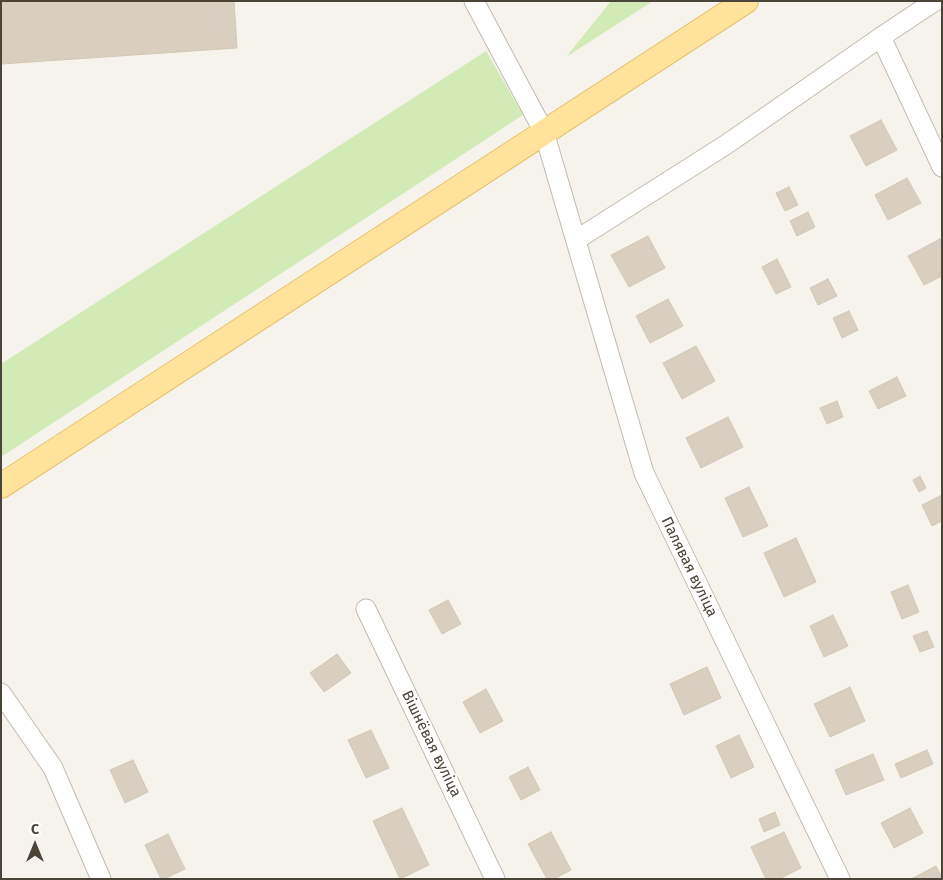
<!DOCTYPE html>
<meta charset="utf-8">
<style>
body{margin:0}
#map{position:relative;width:943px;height:880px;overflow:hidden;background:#f6f3ec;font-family:"Fira Sans",sans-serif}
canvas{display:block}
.frame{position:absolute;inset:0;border:2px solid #4b4439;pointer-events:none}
.north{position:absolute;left:10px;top:820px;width:50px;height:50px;-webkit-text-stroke:4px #fff;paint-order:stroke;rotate:0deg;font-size:14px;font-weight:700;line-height:20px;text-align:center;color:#4b4439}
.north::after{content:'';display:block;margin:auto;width:18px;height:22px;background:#4b4439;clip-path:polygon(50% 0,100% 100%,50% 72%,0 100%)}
</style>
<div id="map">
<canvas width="943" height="880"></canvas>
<div class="frame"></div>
<div class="north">С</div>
</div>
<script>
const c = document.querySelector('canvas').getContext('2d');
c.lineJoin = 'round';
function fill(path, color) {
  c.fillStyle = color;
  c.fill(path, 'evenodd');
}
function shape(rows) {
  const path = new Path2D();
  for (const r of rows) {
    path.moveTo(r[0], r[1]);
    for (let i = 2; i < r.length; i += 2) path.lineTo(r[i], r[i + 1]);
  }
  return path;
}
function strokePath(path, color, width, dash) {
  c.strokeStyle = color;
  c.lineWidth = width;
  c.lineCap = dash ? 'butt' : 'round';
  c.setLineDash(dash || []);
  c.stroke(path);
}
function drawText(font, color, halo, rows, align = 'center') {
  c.font = font + ' "Fira Sans",sans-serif';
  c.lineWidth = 4.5;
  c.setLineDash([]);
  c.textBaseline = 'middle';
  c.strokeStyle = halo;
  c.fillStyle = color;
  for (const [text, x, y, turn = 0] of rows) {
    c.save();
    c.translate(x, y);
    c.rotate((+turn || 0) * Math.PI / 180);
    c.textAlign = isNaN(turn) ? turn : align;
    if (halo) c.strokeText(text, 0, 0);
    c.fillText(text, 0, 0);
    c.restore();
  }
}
fill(shape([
 [611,1,653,1,566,57],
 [486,51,523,115,1,457,1,364]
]), '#d2eab5');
const building = shape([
 [1,1,234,1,237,48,1,64,1,1],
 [881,120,897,150,866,166,850,136,881,120],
 [907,178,921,203,888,220,875,195,907,178],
 [789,187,798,205,785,211,776,193,789,187],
 [808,212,815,227,797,236,790,221,808,212],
 [648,236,665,268,629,287,611,255,648,236],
 [940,239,942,243,942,276,924,285,908,256,940,239],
 [777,259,791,287,776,294,762,267,777,259],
 [828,279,837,296,818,305,810,288,828,279],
 [668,299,683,326,650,343,636,316,668,299],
 [849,311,858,330,842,338,833,318,849,311],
 [696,346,715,381,682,399,663,363,696,346],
 [897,377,906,396,878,409,869,391,897,377],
 [837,401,843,417,827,424,820,408,837,401],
 [728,417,743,447,701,468,686,438,728,417],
 [920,476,926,488,919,492,913,480,920,476],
 [749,487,768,526,743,537,725,498,749,487],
 [942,495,942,521,932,526,922,505,942,495],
 [796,538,816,582,784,597,764,553,796,538],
 [908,585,919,612,902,619,891,592,908,585],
 [448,600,461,624,442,634,429,610,448,600],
 [833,615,848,646,824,657,810,626,833,615],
 [927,631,934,647,920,652,913,636,927,631],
 [337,654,351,673,324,692,310,673,337,654],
 [707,667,721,698,684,715,670,684,707,667],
 [850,687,865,721,830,737,814,704,850,687],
 [486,689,503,721,480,733,463,702,486,689],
 [371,730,389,768,366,778,348,740,371,730],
 [739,735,754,767,731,778,716,746,739,735],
 [927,750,933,764,901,778,895,764,927,750],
 [873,754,884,780,846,795,835,770,873,754],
 [133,760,148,792,125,803,110,770,133,760],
 [528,767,540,790,521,800,509,777,528,767],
 [402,808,429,865,400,879,373,821,402,808],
 [910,808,923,833,894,848,881,823,910,808],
 [775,812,780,825,764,832,759,819,775,812],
 [551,832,571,870,554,879,547,879,528,844,551,832],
 [784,832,801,868,779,879,766,879,751,847,784,832],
 [168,834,185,869,164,879,161,879,145,845,168,834],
 [936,866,942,877,942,879,911,879,936,866]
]);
fill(building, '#d8cfc1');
strokePath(building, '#d3c7b4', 1);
const minor = shape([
 [474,1,544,132,644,473,840,879],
 [881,37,942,167],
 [576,240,727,144,881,37,935,1],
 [366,609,495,879],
 [1,693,53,768,101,879]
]);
const major = shape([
 [1,486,746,1]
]);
strokePath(minor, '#c2bbae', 21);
strokePath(major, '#e6c16a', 26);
strokePath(minor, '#fff', 19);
strokePath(major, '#ffe39c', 24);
drawText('15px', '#4b4439', '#fff', [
 ["Палявая вуліца",689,567,64],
 ["Вішнёвая вуліца",431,744,64]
]);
</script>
